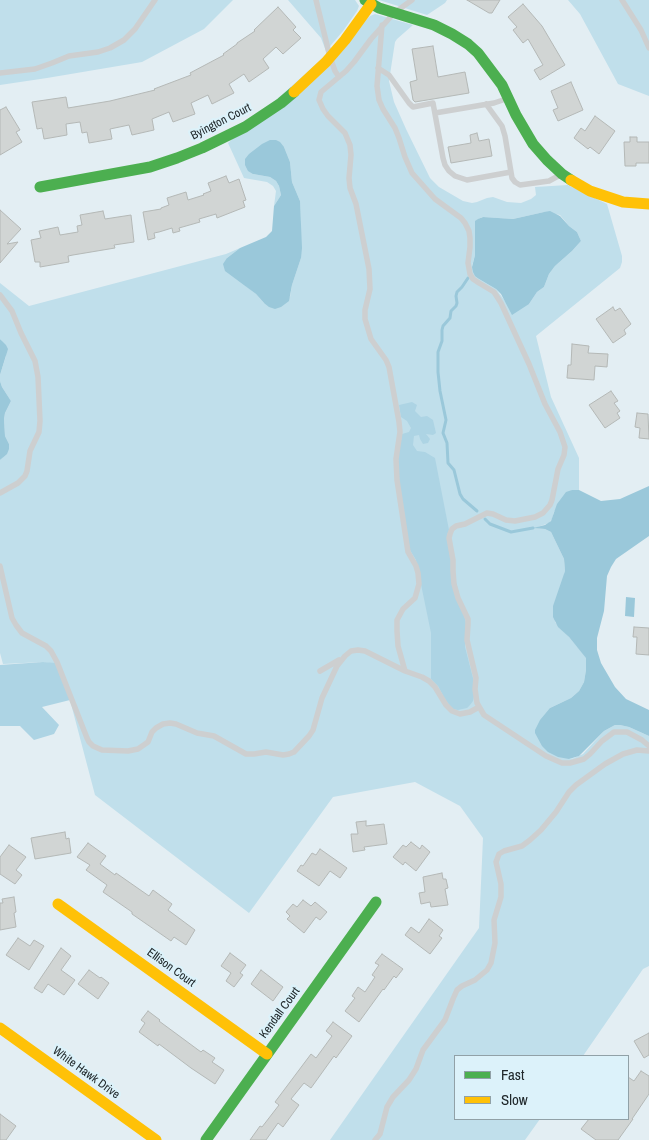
<!DOCTYPE html>
<style>
body{margin:0}
#map{position:relative;width:649px;height:1140px;overflow:hidden;background:#e3eef3;font-family:"Archivo Narrow",sans-serif}
canvas{display:block}
.legend{position:absolute;left:454px;top:1055px;width:175px;height:65px;box-sizing:border-box;background:#dcf2fa;border:1px solid #91a1a7;margin:0;padding:6px 9px;list-style:none;font-size:15px;color:#20282b}
.legend li{display:flex;align-items:center;gap:10px;height:25px}
.legend b{width:25px;border:1px solid #91a1a7}
</style>
<div id="map">
<canvas width="649" height="1140"></canvas>
<ul class="legend">
<li><b style="height:6px;background:#4caf50"></b>Fast</li>
<li><b style="height:6px;background:#ffc107"></b>Slow</li>
</ul>
</div>
<script>
const c = document.querySelector('canvas').getContext('2d');
c.lineJoin = 'round';
function fill(path, color) {
  c.fillStyle = color;
  c.fill(path, 'evenodd');
}
function shape(rows) {
  const path = new Path2D();
  for (const r of rows) {
    path.moveTo(r[0], r[1]);
    for (let i = 2; i < r.length; i += 2) path.lineTo(r[i], r[i + 1]);
  }
  return path;
}
function strokePath(path, color, width, dash) {
  c.strokeStyle = color;
  c.lineWidth = width;
  c.lineCap = dash ? 'butt' : 'round';
  c.setLineDash(dash || []);
  c.stroke(path);
}
function drawText(font, color, halo, rows, align = 'center') {
  c.font = font + ' "Archivo Narrow",sans-serif';
  c.lineWidth = 4.5;
  c.setLineDash([]);
  c.textBaseline = 'middle';
  c.strokeStyle = halo;
  c.fillStyle = color;
  for (const [text, x, y, turn = 0] of rows) {
    c.save();
    c.translate(x, y);
    c.rotate((+turn || 0) * Math.PI / 180);
    c.textAlign = isNaN(turn) ? turn : align;
    if (halo) c.strokeText(text, 0, 0);
    c.fillText(text, 0, 0);
    c.restore();
  }
}
fill(shape([
 [0,0,233,0,204,29,142,62,47,78,0,85],
 [288,0,355,0,359,6,357,11,343,31,326,51,321,38],
 [379,0,447,0,445,3,427,15],
 [568,0,649,0,649,96,618,84,580,14],
 [375,14,413,25,397,39,395,42,389,81,394,102,406,129,430,178,439,187,463,201,472,203,477,202,487,198,493,197,507,202,521,203,531,199,536,195,535,187,568,185,607,204,622,256,622,262,620,268,536,336,551,397,579,458,579,490,572,490,554,512,552,519,549,523,535,528,545,529,551,532,564,559,565,571,555,622,569,637,586,657,586,670,584,682,579,691,571,698,550,708,569,759,574,758,583,754,604,731,615,725,620,725,629,727,649,736,649,966,643,969,583,1056,455,1056,455,1119,540,1119,525,1140,330,1140,479,928,483,838,460,806,415,782,333,797,249,913,95,795,70,700,56,664,43,662,3,664,0,653,0,460,2,458,9,444,5,436,4,419,5,413,11,401,2,387,0,381,0,375,6,356,1,340,0,339,0,283,29,306,226,254,240,248,227,258,246,286,256,294,264,303,290,297,292,285,301,258,300,201,292,182,290,162,284,147,253,174,270,177,276,181,279,186,281,195,274,206,276,191,273,186,267,182,244,178,228,143,370,16],
 [544,212,560,215,569,226,577,232,581,241,572,251,555,266,549,274,544,287,537,292,529,304,505,301,496,289,479,279,472,266,475,255,476,221,482,217,513,219]
]), '#c0dfeb');
fill(shape([
 [412,402,417,405,415,411,421,417,427,416,433,420,436,433,433,435,426,434,430,439,428,443,423,444,420,439,419,435,414,436,413,445,417,451,425,452,435,458,449,530,447,535,451,561,466,623,465,635,465,647,473,678,474,696,473,701,470,705,467,708,458,710,453,709,446,701,438,686,431,679,431,633,416,560,410,550,400,493,398,459,402,434,409,432,411,428,407,421,401,417,399,405],
 [43,662,56,663,70,700,42,707,59,725,54,734,34,740,20,726,0,726,0,665]
]), '#add4e4');
fill(shape([
 [270,140,276,140,280,142,284,147,290,162,292,182,300,201,302,248,301,258,292,285,289,301,281,307,275,309,269,307,264,303,256,294,225,271,223,264,227,258,240,248,266,237,272,231,274,206,281,195,279,186,276,181,270,177,253,174,248,171,245,165,245,159,249,154,262,144],
 [550,211,560,216,569,226,577,232,581,241,572,251,555,266,549,274,544,287,537,292,529,304,512,315,501,294,496,289,479,279,475,276,473,272,472,267,475,255,475,221,478,219,483,217,513,219,544,212],
 [0,339,6,345,8,349,0,375,0,381,2,387,11,401,5,413,4,419,5,436,9,444,9,449,7,454,0,460],
 [649,486,649,536,616,559,611,567,607,576,604,611,597,638,597,650,601,663,615,687,626,699,649,710,649,736,629,727,620,725,615,725,604,731,579,756,569,759,558,757,548,752,542,746,535,733,535,730,540,720,550,708,571,698,579,691,584,682,586,670,586,658,569,637,558,627,553,617,553,606,565,571,564,559,551,532,545,529,533,528,545,525,551,521,557,504,566,492,572,490,579,490,601,501,620,499],
 [626,597,635,598,634,617,625,616]
]), '#9ac8da');
strokePath(shape([
 [468,278,462,287,457,292,456,296,457,303,456,306,451,311,450,318,443,326,442,330,442,341,438,352,438,372,440,391,446,420,443,433,447,443,448,463,454,470,460,494,463,499,477,511],
 [485,519,490,524,511,532,533,528]
]), '#9ac8da', 3);
const building = shape([
 [467,0,500,0,492,13,489,13,467,0],
 [523,4,542,26,565,65,540,80,534,70,543,65,528,39,523,43,513,30,517,27,508,17,523,4],
 [278,7,296,27,293,30,301,38,283,54,276,47,263,59,269,68,249,82,244,74,229,84,234,93,212,104,208,95,191,103,195,114,173,122,169,112,152,119,154,130,132,135,129,125,110,129,112,139,89,143,87,132,82,133,80,122,66,124,67,135,44,139,42,128,37,129,32,102,66,97,68,108,110,101,155,90,154,89,191,75,190,73,224,55,223,54,237,44,237,43,255,31,254,30,278,7],
 [433,46,438,77,465,72,469,93,415,102,413,100,410,82,417,80,412,49,433,46],
 [571,82,583,110,558,121,553,110,558,108,551,91,571,82],
 [6,107,20,130,16,132,22,142,0,155,0,110,6,107],
 [595,116,615,131,599,154,590,147,588,149,574,138,581,128,585,131,595,116],
 [477,133,479,141,489,139,492,156,451,163,448,147,471,143,470,135,477,133],
 [630,137,637,137,637,142,649,142,649,163,636,163,636,166,625,166,624,142,630,142,630,137],
 [226,176,229,183,239,179,246,200,243,201,245,207,217,218,216,214,199,219,200,222,179,228,180,231,173,233,172,228,159,232,154,233,155,238,148,240,143,212,161,209,161,208,169,205,167,198,186,192,188,200,204,195,203,194,211,191,208,183,226,176],
 [0,210,21,229,7,244,18,242,0,263,0,210],
 [103,211,105,219,131,215,134,242,114,245,115,248,73,255,68,256,69,262,40,267,40,262,35,262,31,240,41,238,39,231,58,227,60,235,78,232,77,226,82,225,80,215,103,211],
 [613,307,615,311,620,308,631,324,624,330,626,334,613,343,596,319,613,307],
 [572,344,589,346,588,353,608,354,607,367,595,366,594,380,567,378,568,365,571,365,572,344],
 [611,391,618,401,614,403,620,411,617,413,620,418,605,428,589,405,611,391],
 [637,413,648,414,649,439,639,438,640,428,635,427,637,413],
 [634,627,649,628,649,655,636,654,637,637,633,637,634,627],
 [366,821,366,826,384,824,387,844,364,847,365,850,353,852,351,834,358,834,356,822,366,821],
 [65,832,66,839,69,838,71,853,35,859,31,838,65,832],
 [411,842,420,849,422,845,430,852,416,871,405,862,403,865,393,857,403,845,406,847,411,842],
 [88,843,106,856,100,864,115,875,116,873,149,896,153,890,172,904,168,910,195,930,186,945,174,937,171,941,132,914,132,912,103,892,107,885,86,870,90,865,77,857,88,843],
 [9,845,26,857,16,870,22,875,15,884,0,874,0,857,9,845],
 [320,849,347,868,340,878,330,871,319,886,297,871,301,865,303,866,312,853,316,855,320,849],
 [442,873,443,879,446,879,448,888,445,889,448,905,431,907,430,902,421,904,419,893,425,892,423,877,442,873],
 [14,897,16,912,14,913,16,927,0,930,0,903,3,903,2,899,14,897],
 [303,900,311,906,315,902,327,912,320,920,316,917,304,933,287,919,290,916,286,912,293,904,297,907,303,900],
 [429,919,443,930,439,936,442,938,430,954,405,935,411,927,419,933,429,919],
 [18,938,30,946,34,940,44,946,29,970,6,955,18,938],
 [61,948,71,956,61,970,75,980,64,995,48,984,42,993,34,988,61,948],
 [230,953,246,965,240,973,243,975,234,987,226,981,231,973,221,966,230,953],
 [382,954,403,969,396,978,394,976,384,990,383,989,359,1022,345,1011,355,998,352,996,358,987,365,992,375,977,372,975,379,965,375,963,382,954],
 [89,970,100,978,101,977,109,983,98,999,78,984,89,970],
 [261,970,283,987,273,1001,251,984,261,970],
 [148,1011,160,1020,159,1021,201,1052,203,1050,215,1058,212,1062,224,1070,215,1084,191,1068,159,1044,158,1046,139,1032,145,1023,141,1020,148,1011],
 [333,1022,352,1036,336,1058,334,1056,311,1088,304,1083,291,1099,299,1105,283,1127,278,1123,266,1140,250,1140,260,1126,262,1127,279,1105,275,1102,311,1054,316,1058,332,1036,326,1031,333,1022],
 [649,1033,649,1055,644,1058,634,1041,649,1033],
 [641,1071,649,1076,649,1094,632,1119,633,1119,618,1140,596,1140,581,1129,589,1119,628,1119,628,1077,634,1081,641,1071],
 [0,1114,16,1126,6,1140,0,1140,0,1114]
]);
fill(building, '#d1d5d4');
strokePath(building, '#b4b8b6', 1);
strokePath(shape([
 [316,0,330,57,335,71,339,77],
 [622,0,641,30,649,48],
 [382,25,377,86,379,100,383,109,395,128,399,138,405,157,412,173,435,199,461,218,465,223,469,231,470,238,470,247,468,263,470,274,473,279,479,283,494,292,501,303,529,364,545,404,560,432,565,447,564,455,558,469,552,500,550,505,543,513,535,517,515,521,506,520,493,514,487,513,465,524,456,526,452,529,450,534,449,538,453,560,453,571,454,584,458,598,468,619,468,624,467,640,476,678,475,689,477,703,484,715,546,756,562,763,570,763,584,759,590,754,602,741,614,732,627,732,642,740,649,746],
 [378,68,389,75,409,103,413,107,433,103,443,158,445,165,449,171,455,176,467,180,511,172,512,178,515,182,520,185,549,181,560,175],
 [0,73,35,69,52,63,69,56,98,52,110,48,124,40,135,29,155,0],
 [486,104,502,126,505,136,511,172],
 [435,113,494,103,506,99],
 [0,295,12,311,21,333,35,361,38,377,40,421,39,432,30,451,27,471,25,476,18,483,0,493],
 [0,566,12,618,16,625,22,633,46,646,51,651,57,662,87,738,89,742,93,746,102,750,128,751,138,749,148,742,152,732,156,728,163,724,170,723,176,724,197,733,214,736,246,754,254,754,266,752,283,755,289,754,294,752,309,736,313,730,322,698,337,666,345,656,351,651,358,650,365,651,405,671,422,677,429,681,435,687,446,705,452,711,460,714,470,712,479,707],
 [320,671,339,660],
 [405,671,398,646,397,631,397,620,403,609,415,598,419,584,418,573,416,566,408,552,397,480,396,459,400,432,399,422,389,367,386,360,371,339,365,319,365,310,370,289,369,269,356,204,350,188,349,178,351,155,350,145,345,133,328,116,323,109,319,100,321,92,346,71,354,62,371,39,394,13,412,0],
 [375,1140,380,1134,387,1107,393,1097,409,1080,416,1069,423,1050,445,1020,453,999,457,990,462,986,475,980,487,970,491,963,495,943,494,920,501,897,501,884,496,862,499,854,504,851,522,846,530,840,541,830,556,812,569,792,576,785,605,764,623,754,637,750,649,751]
]), '#cdcfd0', 5.5);
strokePath(shape([
 [365,0,379,8,434,25,452,34,468,44,478,53,502,85,516,115,533,144,547,160,562,174,571,180],
 [40,187,150,167,177,158,202,148,245,127,281,103,294,92],
 [206,1140,376,902]
]), '#4caf50', 11);
strokePath(shape([
 [294,92,326,62,345,40,371,4],
 [571,180,590,191,623,202,649,204],
 [58,904,267,1054],
 [0,1028,156,1140]
]), '#ffc107', 11);
drawText('12px', '#20282b', '#dcf2fa', [
 ["Byington Court",221,122,-27],
 ["Ellison Court",171,968,36],
 ["Kendall Court",280,1013,-54],
 ["White Hawk Drive",86,1073,36]
]);
</script>
